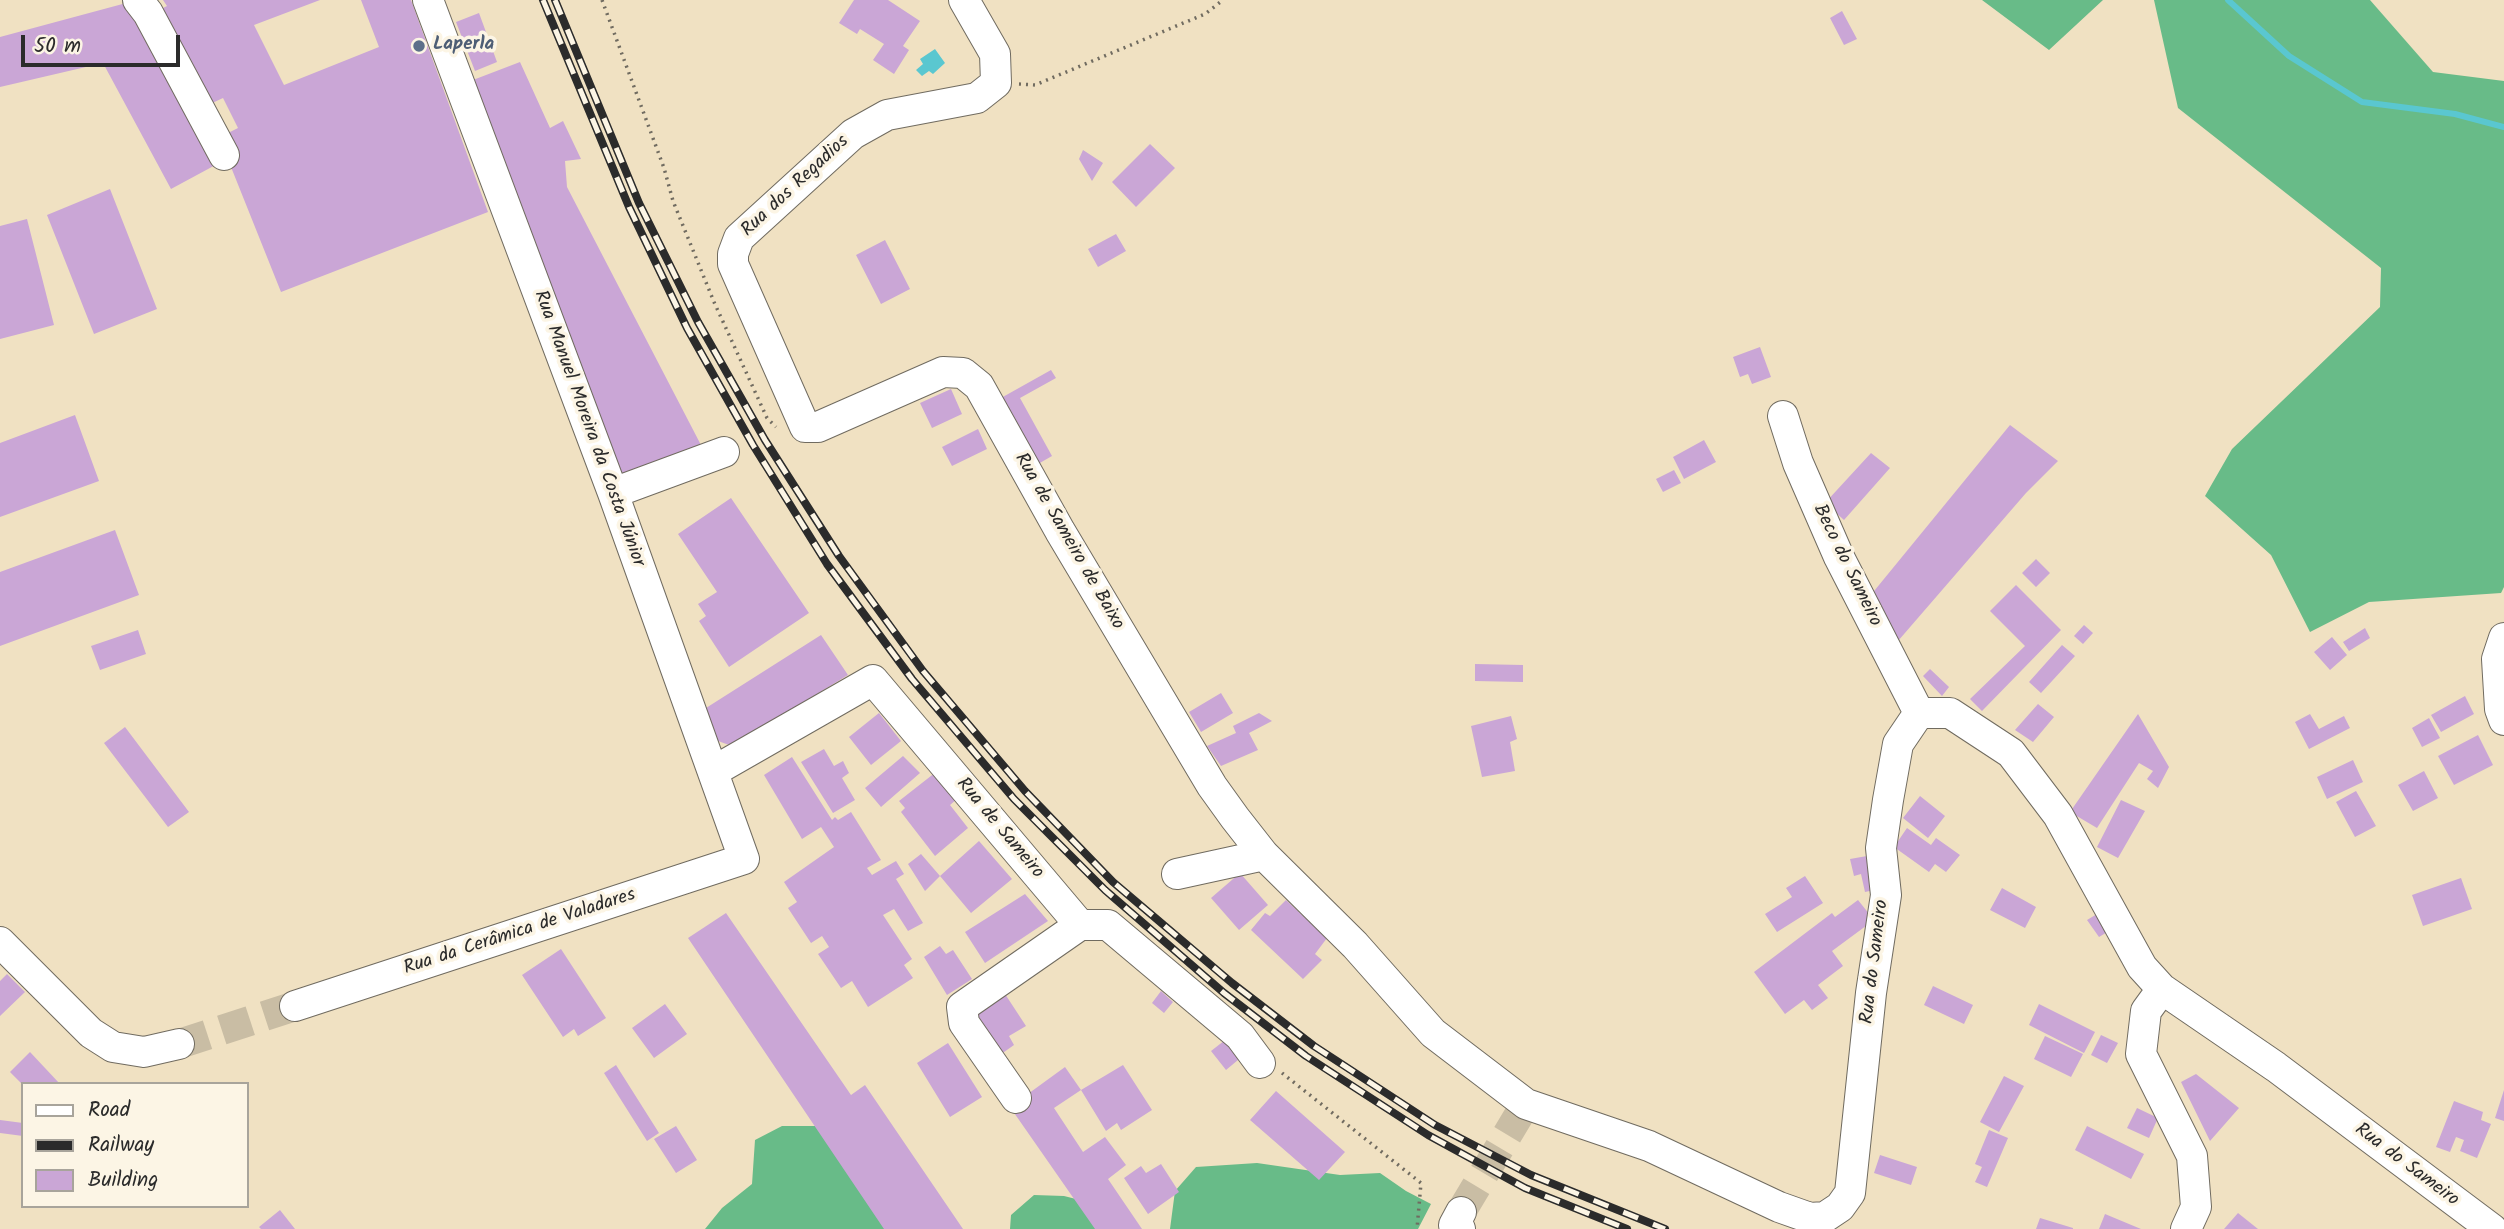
<!DOCTYPE html>
<meta charset="utf-8">
<style>
body{margin:0}
#map{position:relative;width:2504px;height:1229px;overflow:hidden;background:#f0e1c2;font-family:Kalam,sans-serif}
canvas{display:block}
.legend{position:absolute;left:21px;top:1082px;width:228px;height:126px;box-sizing:border-box;background:#fcf5e5;border:2px solid #a8a49b;margin:0;padding:9px 12px;list-style:none;font-size:21px;color:#2b2b2b}
.legend li{display:flex;align-items:center;gap:14px;height:35px}
.legend b{width:35px;border:2px solid #a8a49b}
.scale{position:absolute;left:21px;top:35px;width:159px;height:32px;box-sizing:border-box;border:4px solid #2b2b2b;border-top:0;padding-left:9px;font-size:21px;line-height:24px;white-space:nowrap;color:#2b2b2b;-webkit-text-stroke:5px #fcf5e5;paint-order:stroke}
</style>
<div id="map">
<canvas width="2504" height="1229"></canvas>
<ul class="legend">
<li><b style="height:9px;background:#fff"></b>Road</li>
<li><b style="height:9px;background:#2b2b2b"></b>Railway</li>
<li><b style="height:19px;background:#caa6d6"></b>Building</li>
</ul>
<div class="scale">50 m</div>
</div>
<script>
const c = document.querySelector('canvas').getContext('2d');
c.lineJoin = 'round';
function fill(path, color) {
  c.fillStyle = color;
  c.fill(path, 'evenodd');
}
function shape(rows) {
  const path = new Path2D();
  for (const r of rows) {
    path.moveTo(r[0], r[1]);
    for (let i = 2; i < r.length; i += 2) path.lineTo(r[i], r[i + 1]);
  }
  return path;
}
function strokePath(path, color, width, dash) {
  c.strokeStyle = color;
  c.lineWidth = width;
  c.lineCap = dash ? 'butt' : 'round';
  c.setLineDash(dash || []);
  c.stroke(path);
}
function drawText(font, color, halo, rows, align = 'center') {
  c.font = font + ' Kalam,sans-serif';
  c.lineWidth = 7;
  c.setLineDash([]);
  c.textBaseline = 'middle';
  c.strokeStyle = halo;
  c.fillStyle = color;
  for (const [text, x, y, turn = 0] of rows) {
    c.save();
    c.translate(x, y);
    c.rotate((+turn || 0) * Math.PI / 180);
    c.textAlign = isNaN(turn) ? turn : align;
    if (halo) c.strokeText(text, 0, 0);
    c.fillText(text, 0, 0);
    c.restore();
  }
}
fill(shape([
 [1982,0,2103,0,2049,50],
 [2154,0,2370,0,2433,72,2504,81,2504,587,2501,593,2369,602,2310,632,2271,555,2205,496,2232,449,2380,307,2381,268,2178,108],
 [782,1126,824,1126,885,1229,705,1229,722,1208,752,1184,755,1140],
 [1257,1163,1340,1175,1380,1173,1406,1191,1431,1204,1418,1229,1170,1229,1175,1191,1196,1167],
 [1034,1195,1064,1196,1084,1201,1105,1229,1010,1229,1011,1215]
]), '#68bb88');
fill(shape([
 [935,49,945,63,933,74,929,71,922,76,916,70,923,64,920,59]
]), '#5ac7d0');
strokePath(shape([
 [2228,0,2289,56,2362,102,2455,114,2504,127]
]), '#5ac7d0', 6);
fill(shape([
 [163,0,320,0,254,25,284,85,379,47,361,0,411,0,488,212,281,292,227,157,224,135,238,128,223,98,208,105,159,10,167,6],
 [854,0,888,0,920,21,903,46,909,50,894,74,873,60,884,44,860,29,857,34,839,23],
 [130,2,221,162,171,189,103,63,0,87,0,37],
 [1842,11,1857,39,1844,45,1830,18],
 [479,13,497,62,475,71,456,22],
 [520,62,550,128,563,121,581,159,565,161,567,187,702,447,619,476,473,80],
 [1150,144,1175,168,1136,207,1112,182],
 [1083,150,1103,163,1092,181,1079,159],
 [110,189,157,309,94,334,47,215],
 [27,219,54,325,0,339,0,226],
 [1116,234,1126,251,1098,267,1088,249],
 [885,240,910,289,881,304,856,255],
 [1760,347,1771,377,1752,384,1748,374,1740,377,1733,357],
 [1051,370,1056,378,1020,398,1052,456,1038,464,1001,398],
 [951,389,962,414,932,428,920,403],
 [75,415,99,481,0,517,0,443],
 [2010,425,2058,461,2026,493,1898,641,1870,596],
 [978,429,987,449,952,466,942,447],
 [1704,440,1716,462,1684,479,1673,457],
 [1871,453,1890,468,1844,520,1825,503],
 [1674,470,1681,483,1663,492,1656,479],
 [731,498,809,613,729,667,699,621,706,616,698,604,717,592,678,534],
 [115,530,139,595,0,646,0,572],
 [2036,559,2050,573,2036,587,2022,573],
 [2016,585,2061,630,1982,711,1970,699,2025,646,1990,611],
 [2084,625,2093,633,2083,644,2074,636],
 [2365,628,2370,638,2349,651,2343,642],
 [138,630,146,654,100,670,91,646],
 [821,635,848,675,732,746,718,741,706,708],
 [2332,637,2347,655,2330,670,2314,652],
 [2062,645,2075,656,2041,693,2029,682],
 [1475,664,1523,665,1523,682,1475,681],
 [1930,669,1949,687,1942,696,1923,676],
 [1221,693,1233,713,1201,732,1189,712],
 [2465,696,2474,714,2441,732,2431,715],
 [2038,704,2054,717,2033,742,2015,730],
 [879,713,901,741,871,765,849,737],
 [1259,713,1272,721,1249,733,1258,750,1221,766,1207,746,1236,733,1233,726],
 [2138,714,2169,767,2158,788,2147,779,2153,771,2139,763,2097,828,2070,812],
 [2310,714,2319,729,2344,716,2350,728,2309,749,2295,722],
 [1511,716,1517,739,1510,742,1515,771,1482,777,1471,726],
 [2429,718,2440,738,2422,747,2412,728],
 [125,727,189,812,168,827,104,743],
 [2478,735,2493,765,2454,785,2438,756],
 [824,749,834,766,843,761,849,773,842,778,855,800,833,813,801,762],
 [903,756,920,773,881,807,865,788],
 [792,757,832,820,835,817,838,820,851,812,881,860,867,868,872,875,896,861,904,874,896,879,923,923,908,931,894,909,883,915,912,959,904,965,913,978,868,1007,852,981,841,988,818,954,829,947,822,936,811,943,788,908,797,902,784,882,834,847,821,827,802,839,764,775],
 [2353,760,2363,782,2327,799,2317,777],
 [2424,771,2438,798,2413,811,2398,785],
 [936,772,957,799,950,805,968,828,935,856,901,812,905,808,899,801],
 [2356,791,2376,826,2355,837,2336,802],
 [1920,796,1945,816,1928,838,1903,818],
 [2121,800,2145,811,2118,858,2097,847],
 [1907,828,1931,845,1936,838,1960,855,1946,872,1935,864,1929,872,1894,847],
 [979,841,1012,879,971,913,940,876],
 [921,854,940,876,925,891,908,864],
 [1867,856,1874,890,1865,892,1861,874,1854,876,1850,859],
 [1240,873,1268,905,1239,930,1211,898],
 [1805,876,1823,903,1777,932,1765,914,1792,897,1786,888],
 [2461,878,2472,909,2423,926,2412,895],
 [2002,888,2036,907,2025,928,1990,910],
 [1025,894,1048,921,985,963,965,932],
 [1286,900,1327,938,1315,954,1322,960,1303,979,1251,930,1265,913,1270,916],
 [1858,900,1874,920,1832,951,1843,966,1818,985,1828,998,1812,1010,1804,1000,1785,1014,1754,972,1832,913,1835,917],
 [726,913,851,1095,865,1085,963,1229,884,1229,688,938],
 [2097,914,2109,931,2099,937,2087,920],
 [940,946,946,954,953,950,972,979,947,995,924,957],
 [561,949,606,1018,578,1036,574,1029,563,1037,522,975],
 [7,974,25,992,0,1016,0,981],
 [1933,986,1973,1005,1964,1024,1924,1005],
 [1161,991,1173,1002,1164,1013,1152,1003],
 [1005,994,1026,1026,1009,1036,1014,1045,997,1057,969,1017],
 [665,1004,687,1034,654,1058,632,1028],
 [2039,1004,2095,1032,2084,1053,2029,1025],
 [2101,1035,2118,1043,2107,1063,2091,1055],
 [2045,1036,2083,1054,2071,1077,2034,1059],
 [1229,1037,1244,1055,1226,1070,1211,1051],
 [948,1043,982,1097,950,1117,917,1063],
 [30,1052,60,1084,22,1084,10,1072],
 [616,1065,659,1133,647,1141,604,1073],
 [1123,1065,1152,1110,1121,1130,1117,1123,1106,1131,1081,1090],
 [1065,1067,1081,1090,1054,1108,1083,1152,1105,1137,1126,1165,1108,1179,1142,1229,1095,1229,1010,1107],
 [2196,1074,2239,1108,2210,1141,2181,1082],
 [2004,1076,2024,1086,1999,1132,1980,1122],
 [2504,1090,2504,1121,2495,1118],
 [1276,1091,1345,1152,1319,1180,1250,1120],
 [2454,1101,2483,1112,2481,1120,2491,1124,2477,1158,2460,1151,2464,1140,2456,1137,2450,1152,2436,1147],
 [2137,1108,2158,1118,2149,1138,2127,1128],
 [0,1120,23,1123,23,1136,0,1133],
 [676,1126,697,1160,676,1173,654,1139],
 [2087,1126,2144,1154,2131,1179,2075,1150],
 [1989,1130,2008,1138,1987,1187,1975,1182,1982,1167,1975,1164],
 [1880,1155,1917,1167,1911,1185,1874,1173],
 [1161,1164,1179,1192,1148,1214,1124,1178,1141,1166,1146,1173],
 [280,1210,295,1229,261,1229,259,1227],
 [2238,1213,2258,1229,2224,1229],
 [2105,1214,2141,1229,2099,1229],
 [2040,1218,2073,1228,2073,1229,2036,1229]
]), '#caa6d6');
strokePath(shape([
 [179,1044,295,1006],
 [1461,1212,1522,1110]
]), '#c9bda4', 30, [30, 15]);
const minor = shape([
 [138,0,148,13,224,155],
 [964,0,995,54,996,83,977,98,887,115,853,134,739,238,733,254,733,264,805,427,818,427,943,372,963,373,979,386,1060,531,1212,786,1235,818,1264,855,1355,945,1433,1033,1526,1104,1649,1146,1779,1207,1810,1218,1825,1217,1840,1207,1850,1193,1871,993,1886,895,1881,848,1888,800,1898,744,1919,713],
 [1783,416,1798,463,1839,557,1919,713],
 [613,493,724,452],
 [2504,638,2497,659,2500,709,2504,720],
 [1919,713,1950,713,2011,753,2058,815,2142,967,2162,989,2276,1067,2492,1229],
 [714,771,873,680,1080,925,962,1007,964,1023,1016,1098],
 [1177,874,1264,855],
 [1080,925,1108,925,1240,1036,1260,1063],
 [0,942,91,1033,113,1047,144,1052,179,1044],
 [2162,989,2146,1011,2141,1054,2192,1156,2196,1207,2186,1229],
 [295,1006,744,859,613,493,428,0],
 [1460,1229,1454,1225,1461,1212]
]);
strokePath(minor, '#706b60', 32);
strokePath(shape([
 [602,0,664,168,673,201,714,302,767,418,776,427],
 [1019,84,1035,85,1205,14,1223,0],
 [1282,1073,1421,1183,1417,1229]
]), '#706b60', 3.5, [2, 5]);
strokePath(minor, '#fff', 30);
const rail = shape([
 [543,0,629,207,687,328,753,445,827,564,912,679,1014,799,1105,890,1224,993,1306,1056,1428,1135,1525,1188,1627,1229],
 [555,0,639,203,698,322,765,440,839,556,923,671,1025,791,1113,882,1232,983,1314,1046,1435,1125,1531,1175,1665,1229]
]);
strokePath(rail, '#2b2b2b', 8);
strokePath(rail, '#fcf5e5', 5, [16]);
for (const [x, y, r, color] of [
 [419,46,7,"#5c6f8a"]
]) {
  const dot = new Path2D();
  dot.arc(x, y, r, 0, 2 * Math.PI);
  c.fillStyle = color;
  c.fill(dot);
  strokePath(dot, '#fcf5e5', 2.5);
}
drawText('bold 19px', '#4e5e75', '#fcf5e5', [
 ["Laperla",433,46]
], 'left');
drawText('19px', '#2b2b2b', '#fcf5e5', [
 ["Rua dos Regadios",796,187,-43],
 ["Rua Manuel Moreira da Costa Júnior",588,429,70],
 ["Rua de Sameiro de Baixo",1068,542,60],
 ["Beco do Sameiro",1846,566,64],
 ["Rua de Sameiro",999,829,50],
 ["Rua da Cerâmica de Valadares",520,933,-18],
 ["Rua do Sameiro",1876,962,-83],
 ["Rua do Sameiro",2406,1166,37]
]);
</script>
